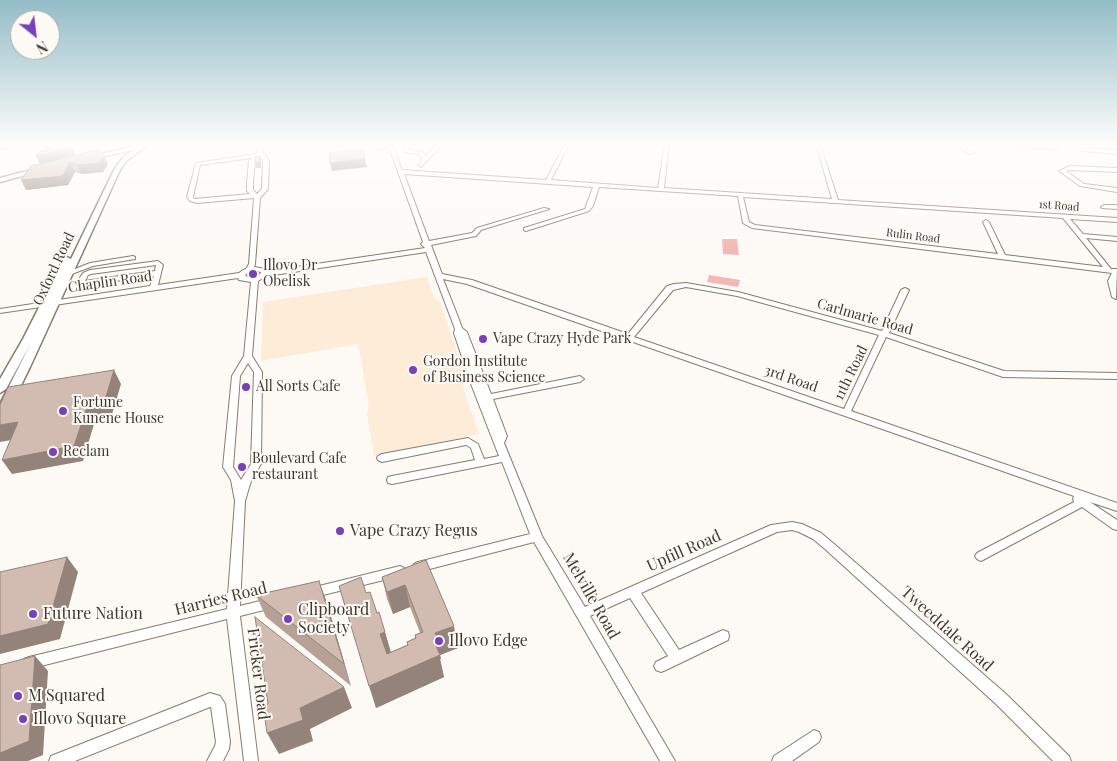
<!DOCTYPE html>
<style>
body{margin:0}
#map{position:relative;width:1117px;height:761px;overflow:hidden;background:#fdfaf6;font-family:"Playfair Display",serif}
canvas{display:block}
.north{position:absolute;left:10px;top:10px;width:50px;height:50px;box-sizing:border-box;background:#fdfaf6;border:1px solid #b0aca6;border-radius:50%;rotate:151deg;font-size:14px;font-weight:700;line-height:20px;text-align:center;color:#3d372f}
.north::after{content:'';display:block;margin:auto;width:18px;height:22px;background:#7841b8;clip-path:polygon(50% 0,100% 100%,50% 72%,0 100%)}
</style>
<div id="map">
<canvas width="1117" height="761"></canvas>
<div class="north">N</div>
</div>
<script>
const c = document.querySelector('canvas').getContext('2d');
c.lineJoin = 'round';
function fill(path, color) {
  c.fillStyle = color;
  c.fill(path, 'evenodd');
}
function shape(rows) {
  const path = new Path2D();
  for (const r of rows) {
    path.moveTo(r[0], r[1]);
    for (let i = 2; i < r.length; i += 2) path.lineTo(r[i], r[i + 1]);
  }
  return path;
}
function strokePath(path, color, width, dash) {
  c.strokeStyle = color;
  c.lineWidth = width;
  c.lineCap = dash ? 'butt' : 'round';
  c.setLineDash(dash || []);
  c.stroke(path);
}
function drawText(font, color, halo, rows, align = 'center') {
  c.font = font + ' "Playfair Display",serif';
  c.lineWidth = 4;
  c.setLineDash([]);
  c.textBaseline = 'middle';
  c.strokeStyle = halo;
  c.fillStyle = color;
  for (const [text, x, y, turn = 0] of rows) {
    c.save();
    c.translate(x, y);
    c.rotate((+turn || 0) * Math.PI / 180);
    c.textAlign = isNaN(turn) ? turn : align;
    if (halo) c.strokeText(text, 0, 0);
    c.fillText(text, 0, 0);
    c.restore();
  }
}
fill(shape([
 [427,277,434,297,440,302,466,379,461,382,479,434,374,456,367,414,369,405,358,344,261,361,263,302]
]), '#fdecd7');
fill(shape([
 [722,239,737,239,739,255,723,254],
 [709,275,740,280,738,287,707,282]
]), '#f5b7b5');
const minor = shape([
 [14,144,27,144,0,149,0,145,14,144],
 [258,144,262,144,263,153,265,154,269,161,268,189,260,198,255,264,254,267,266,269,268,271,425,248,421,244,423,242,388,144,392,144,402,170,546,180,565,144,569,144,551,180,658,188,665,144,669,144,664,188,832,199,816,144,820,144,838,200,1117,218,1117,222,1070,219,1083,234,1117,237,1117,241,1086,238,1111,269,1117,269,1116,299,1112,297,1108,281,1112,273,752,228,743,223,738,196,599,187,593,206,589,211,526,231,524,230,524,228,585,209,593,187,404,174,429,241,472,233,477,228,544,208,549,209,481,230,476,236,431,245,442,274,472,280,628,334,667,286,674,284,686,283,738,292,882,331,901,290,905,288,909,290,889,333,1004,371,1117,373,1117,379,1003,377,886,337,851,411,1117,503,1117,511,1090,502,1117,520,1117,530,1113,529,1082,507,981,561,977,559,975,556,977,553,1074,502,1073,499,1074,496,467,284,443,279,458,317,462,328,467,332,491,394,580,376,584,379,580,382,493,399,507,436,504,443,542,536,585,607,771,525,792,522,802,524,821,533,833,543,1006,694,1069,756,1071,761,1053,761,996,704,825,549,813,539,799,532,792,530,777,532,641,593,679,650,723,630,728,632,729,636,728,640,666,670,661,672,656,670,654,666,656,662,668,656,630,598,590,616,675,761,660,761,534,542,418,572,414,570,412,567,414,564,418,562,530,534,502,462,392,484,388,483,387,480,388,477,392,476,475,460,471,448,466,445,382,462,378,460,377,458,378,456,382,454,468,438,478,444,484,459,499,456,471,384,454,333,455,329,426,252,267,276,258,281,252,356,262,372,261,464,251,481,245,501,240,606,272,598,276,599,278,603,276,607,240,616,258,761,244,761,227,619,29,669,24,667,22,663,24,659,29,657,227,609,235,501,231,480,223,467,232,376,244,356,251,282,239,280,238,278,0,313,0,309,150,286,154,276,84,285,78,284,77,282,83,273,90,270,158,261,163,265,158,285,239,273,243,270,246,269,249,264,254,198,197,203,190,201,187,197,196,163,256,154,257,153,258,144],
 [259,157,260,157,263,161,262,189,257,194,253,190,253,183,255,161,259,157],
 [252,158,249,161,247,183,247,191,250,194,194,199,193,197,200,165,252,158],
 [743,197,1063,218,1103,267,1005,255,989,222,986,220,983,222,998,254,755,225,749,222,743,197],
 [156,265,155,271,85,281,88,275,91,274,156,265],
 [256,271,261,272,261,273,254,278,245,276,247,273,256,271],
 [686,287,737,296,879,335,844,409,634,337,673,290,686,287],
 [248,363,254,372,251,464,241,480,233,467,240,376,248,363],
 [370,144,376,144,387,148,382,150,370,144],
 [404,144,408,144,409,150,423,152,425,156,434,147,439,148,421,167,418,165,422,160,419,154,404,152,404,144],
 [954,144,959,144,974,153,969,154,954,144],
 [1005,144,1057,145,1060,147,1057,149,1014,147,1005,144],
 [1085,148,1117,150,1117,154,1083,151,1082,150,1085,148],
 [1070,166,1117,168,1117,172,1071,170,1066,171,1084,184,1117,188,1117,192,1080,186,1059,171,1070,166],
 [1104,205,1117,205,1117,209,1102,208,1101,207,1104,205],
 [133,256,135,257,135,259,93,266,69,275,65,273,90,263,133,256],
 [400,566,404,568,406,571,404,574,400,576,311,598,307,597,305,593,307,589,311,588,400,566],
 [210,693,220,696,225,704,230,742,229,749,223,761,207,761,215,746,216,742,211,707,210,707,75,761,49,761,51,756,210,693],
 [814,730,819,732,821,737,819,742,792,761,772,761,774,756,814,730]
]);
const major = shape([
 [142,144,149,144,126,161,120,170,30,367,6,416,0,420,0,404,31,343,6,389,0,393,0,379,23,339,63,260,67,257,71,259,114,170,122,159,133,150,89,160,86,158,142,144],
 [39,168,41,169,41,171,0,182,0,178,39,168]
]);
strokePath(minor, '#897b6a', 2);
strokePath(major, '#897b6a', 3);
fill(minor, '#fff');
fill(major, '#fff');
fill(shape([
 [44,144,76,155,108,164,103,172,81,174,75,172,68,185,26,190,40,164,36,156,46,150],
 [426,560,458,648,440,655,441,659,440,659,444,677,376,708,366,593,377,613,385,632,391,652,407,645,407,642,415,638,415,635,420,633,410,607,393,614,387,599,382,577],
 [319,581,327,603,351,686,266,617,256,595],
 [586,592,597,596,591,600,586,595]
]), '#b5a197');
fill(shape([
 [72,147,77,158,41,166,36,156],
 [104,155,108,164,103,172,81,174,77,165],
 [260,156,261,162,261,168,256,168,255,163],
 [365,159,367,167,332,171,330,163],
 [70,162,75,172,68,185,26,190,21,180],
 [114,370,121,384,110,421,94,424,83,461,12,474,2,460,86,410],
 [18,422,28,437,0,442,0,425],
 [67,557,78,572,60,639,0,654,0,636],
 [319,581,327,603,351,686,344,664],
 [405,585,410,607,393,614,387,592],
 [597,592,597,596,591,600,591,596],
 [454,626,458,648,440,655,441,659,440,659,444,677,376,708,369,686,433,639,435,633],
 [385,632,391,654,386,655,380,634],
 [35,656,48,671,43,755,28,761,0,761,0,753],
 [344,687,352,708,310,729,313,741,279,754,267,733,300,708]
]), '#93837b');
const building = shape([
 [44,144,57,144,61,146,67,144,72,147,36,156,39,152,52,149,44,144],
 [363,149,365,159,330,163,329,153,363,149],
 [97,150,104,155,99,163,77,165,70,162,63,176,21,180,31,166,97,150],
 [260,156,259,162,255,163,255,157,260,156],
 [114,370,103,407,86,410,74,446,2,460,18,422,0,425,0,405,8,387,114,370],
 [67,557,48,624,0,636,0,572,67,557],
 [426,560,454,626,435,633,437,637,433,639,440,655,369,686,339,586,361,577,366,593,370,592,377,613,379,612,385,632,380,634,387,654,408,645,407,642,416,638,415,635,423,632,405,585,387,592,382,577,426,560],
 [319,581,344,664,256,595,319,581],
 [592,587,597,592,591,596,586,592,592,587],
 [255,617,344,687,300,708,303,720,267,733,263,706,268,704,255,617],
 [35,656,29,741,0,753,0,665,35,656]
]);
fill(building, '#d2bbb0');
strokePath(building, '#93837b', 1);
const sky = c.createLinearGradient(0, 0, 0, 250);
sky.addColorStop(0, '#93bcc7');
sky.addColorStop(0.58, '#fefdfb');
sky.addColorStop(1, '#fefdfb00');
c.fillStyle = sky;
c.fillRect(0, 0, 1117, 250);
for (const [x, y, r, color] of [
 [253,274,5,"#7841b8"],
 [483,339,5,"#7841b8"],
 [413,370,5,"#7841b8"],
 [246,387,5,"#7841b8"],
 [63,411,5,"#7841b8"],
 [53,452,5,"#7841b8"],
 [242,467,5,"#7841b8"],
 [340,531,5,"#7841b8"],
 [33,614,5,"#7841b8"],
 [288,619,5,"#7841b8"],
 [439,641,5,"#7841b8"],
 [18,696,5,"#7841b8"],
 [23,719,5,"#7841b8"]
]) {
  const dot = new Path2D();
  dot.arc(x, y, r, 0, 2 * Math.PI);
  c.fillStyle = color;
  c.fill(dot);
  strokePath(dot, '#fdfaf6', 2);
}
drawText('11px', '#3d372f', '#fdfaf6', [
 ["1st Road",1059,206,4],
 ["Rulin Road",913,236,7]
]);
drawText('14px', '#3d372f', '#fdfaf6', [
 ["Illovo Dr",263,266],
 ["Obelisk",263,282],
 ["Vape Crazy Hyde Park",493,339],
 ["Gordon Institute",423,362],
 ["of Business Science",423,378],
 ["All Sorts Cafe",256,387],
 ["Fortune",73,403],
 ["Kunene House",73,419],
 ["Reclam",63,452],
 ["Boulevard Cafe",252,459],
 ["restaurant",252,475]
], 'left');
drawText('14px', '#3d372f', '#fdfaf6', [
 ["Oxford Road",54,269,-65],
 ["Chaplin Road",110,282,-8],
 ["Carlmarie Road",865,317,16],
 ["11th Road",851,373,-64],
 ["3rd Road",791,379,19]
]);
drawText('16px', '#3d372f', '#fdfaf6', [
 ["Vape Crazy Regus",350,531],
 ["Clipboard",298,610],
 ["Society",298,628],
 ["Future Nation",43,614],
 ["Illovo Edge",449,641],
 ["M Squared",28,696],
 ["Illovo Square",33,719]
], 'left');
drawText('16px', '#3d372f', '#fdfaf6', [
 ["Upfill Road",684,551,-24],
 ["Melville Road",591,596,60],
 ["Harries Road",221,599,-14],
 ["Tweeddale Road",947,629,42],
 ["Fricker Road",258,674,83]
]);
</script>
